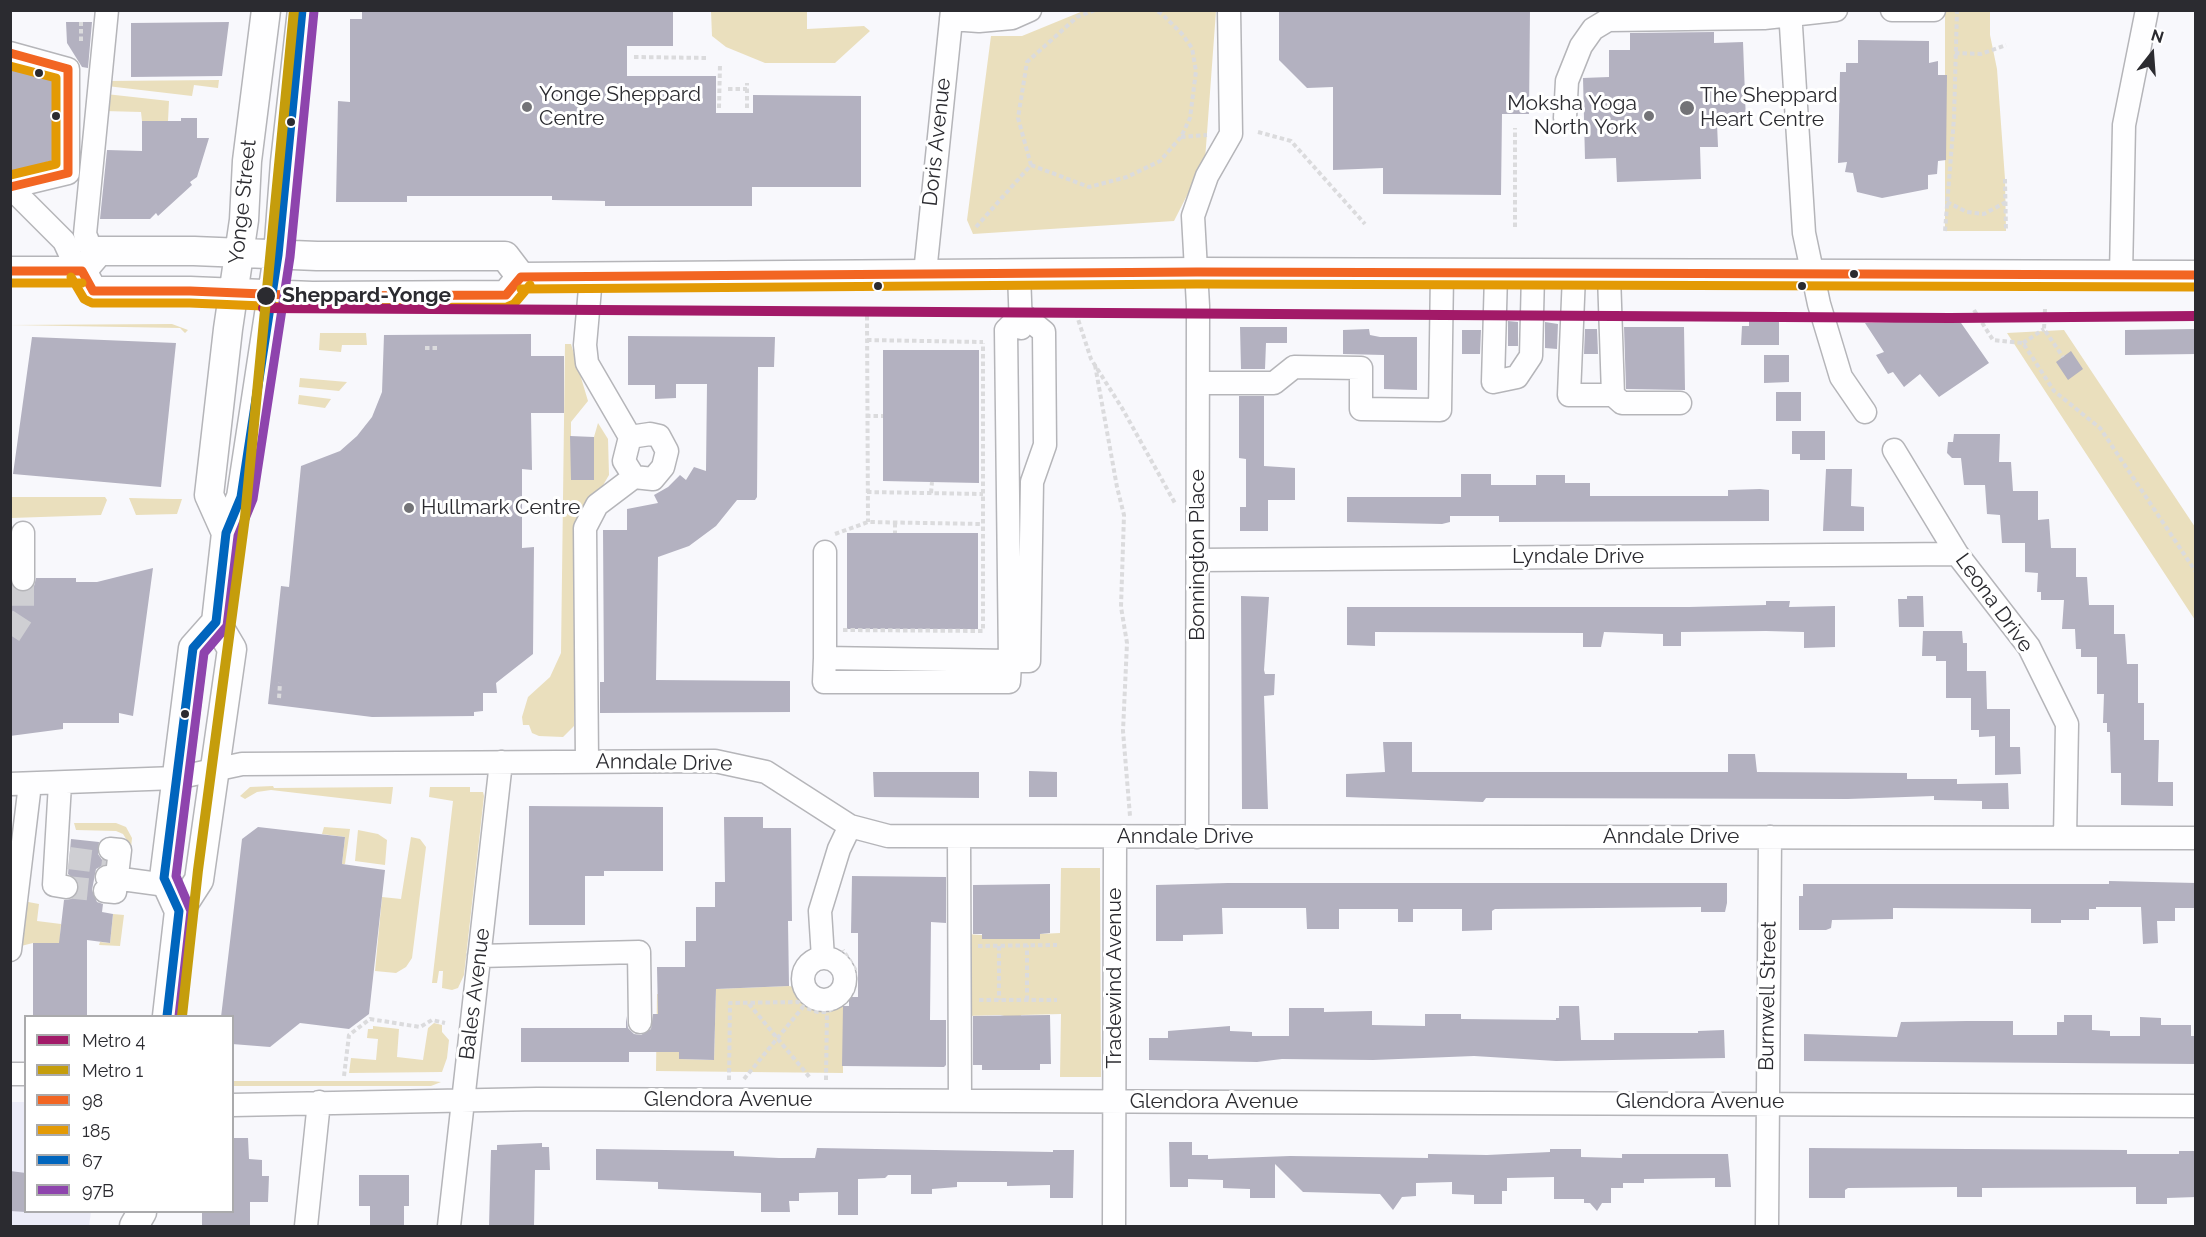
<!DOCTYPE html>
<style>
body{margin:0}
#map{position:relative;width:2206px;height:1237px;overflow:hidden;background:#f8f8fc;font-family:Raleway,sans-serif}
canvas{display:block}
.frame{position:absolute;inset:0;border:12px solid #2b2b30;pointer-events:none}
.legend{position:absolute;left:24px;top:1015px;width:210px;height:198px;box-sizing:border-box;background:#fff;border:2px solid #aaaaac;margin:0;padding:8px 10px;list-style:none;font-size:18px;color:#2b2b30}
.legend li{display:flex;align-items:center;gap:12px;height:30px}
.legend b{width:30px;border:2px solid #aaaaac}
.north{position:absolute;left:2122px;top:24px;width:60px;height:60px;-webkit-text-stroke:4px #fff;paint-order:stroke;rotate:17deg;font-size:16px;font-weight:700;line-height:24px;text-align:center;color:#2b2b30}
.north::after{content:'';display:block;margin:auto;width:21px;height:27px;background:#2b2b30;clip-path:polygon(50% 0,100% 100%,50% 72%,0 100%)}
</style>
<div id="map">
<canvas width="2206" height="1237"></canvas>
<div class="frame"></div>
<ul class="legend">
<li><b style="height:8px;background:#a21a68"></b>Metro 4</li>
<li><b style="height:8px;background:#c59d0c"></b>Metro 1</li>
<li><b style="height:8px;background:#f26522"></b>98</li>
<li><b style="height:8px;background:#e39a05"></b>185</li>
<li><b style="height:8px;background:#0065bd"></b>67</li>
<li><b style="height:8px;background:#8e44ad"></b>97B</li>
</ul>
<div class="north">N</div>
</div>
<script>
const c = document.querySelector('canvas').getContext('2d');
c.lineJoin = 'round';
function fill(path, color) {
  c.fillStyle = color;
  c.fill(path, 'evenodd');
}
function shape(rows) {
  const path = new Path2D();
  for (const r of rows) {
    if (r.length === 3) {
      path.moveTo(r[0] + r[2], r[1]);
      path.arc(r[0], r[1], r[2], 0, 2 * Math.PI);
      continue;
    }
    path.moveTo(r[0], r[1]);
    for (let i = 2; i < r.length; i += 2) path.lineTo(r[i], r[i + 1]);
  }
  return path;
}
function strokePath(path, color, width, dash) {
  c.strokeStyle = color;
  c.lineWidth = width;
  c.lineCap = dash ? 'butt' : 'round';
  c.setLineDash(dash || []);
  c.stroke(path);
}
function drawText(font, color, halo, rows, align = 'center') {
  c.font = font + ' Raleway,sans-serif';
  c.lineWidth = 6;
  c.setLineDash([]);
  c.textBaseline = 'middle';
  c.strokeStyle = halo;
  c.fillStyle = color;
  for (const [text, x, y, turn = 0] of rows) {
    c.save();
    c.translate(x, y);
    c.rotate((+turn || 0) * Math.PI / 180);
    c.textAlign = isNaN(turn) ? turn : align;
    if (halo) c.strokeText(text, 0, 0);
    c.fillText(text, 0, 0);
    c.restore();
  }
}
fill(shape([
 [10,1102,25,1102,26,1212,91,1212,89,1226,11,1226]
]), '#ececf8');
fill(shape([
 [711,11,807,11,807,29,864,26,870,31,835,63,765,63,726,47,712,36],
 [1083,11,1216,11,1205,160,1174,221,973,234,967,220,991,36,1022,36],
 [1945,11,1990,11,1990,35,1997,69,2005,179,2006,231,1945,231],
 [219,80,218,88,194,85,192,96,107,86,108,81],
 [106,94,169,101,168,121,142,121,141,112,104,111],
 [172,324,188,330,185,333,180,328,10,325],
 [2064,330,2195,527,2195,620,2007,333],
 [320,333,366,333,367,345,342,345,341,352,319,350],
 [565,344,571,344,588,401,571,422,571,479,594,479,594,437,598,423,608,439,609,475,574,535,574,726,563,737,539,736,532,733,529,725,523,725,522,717,528,697,550,677,561,653],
 [300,378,347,382,339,391,299,387],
 [299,395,331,399,325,408,298,404],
 [11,497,105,497,107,500,101,515,11,518],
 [129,498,173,499,182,499,177,514,136,515],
 [273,786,274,788,393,787,391,804,271,790,257,792,245,799,240,796,250,787],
 [430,787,470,787,470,792,483,792,484,796,464,975,458,988,452,990,442,988,443,971,439,971,437,983,432,983,453,801,429,797],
 [74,823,116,823,126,827,132,838,130,858,128,857,128,842,123,834,116,831,76,830],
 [324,827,350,829,345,864,342,864,345,837,322,834],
 [358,830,378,834,387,840,385,865,355,861],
 [411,837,420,839,426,847,412,958,406,967,396,973,375,971,382,897,401,899],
 [1061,868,1100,868,1101,1077,1060,1077,1061,1014,1021,1015,1021,1020,1000,1015,967,1016,966,934,1039,939,1040,934,1060,933],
 [23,901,39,904,37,921,61,924,60,937,86,940,87,943,33,943,17,947],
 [113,914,124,915,120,946,99,945,100,942,110,943],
 [789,986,794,987,801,1001,810,1006,843,1006,843,1073,656,1071,657,994,680,995,679,1059,714,1060,716,989],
 [434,1023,442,1025,442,1032,449,1040,447,1058,442,1072,349,1073,351,1058,376,1060,378,1039,367,1038,368,1029,373,1029,373,1026,399,1029,397,1057,423,1060,428,1028],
 [233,1081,432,1081,441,1082,431,1086,233,1086]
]), '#eadfbd');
fill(shape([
 [362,10,673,10,673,46,627,46,627,76,716,76,716,113,753,113,753,95,861,96,861,187,752,187,752,206,605,206,605,201,552,200,552,196,407,196,407,202,336,202,338,101,350,102,350,19,362,19],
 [1279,10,1530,10,1529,114,1502,114,1501,195,1383,194,1383,168,1333,170,1333,87,1307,88,1279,60],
 [66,22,92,22,88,68,82,67,67,43],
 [229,22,222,76,131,77,131,23],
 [1714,32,1714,43,1743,42,1746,122,1717,123,1718,147,1700,147,1701,179,1617,182,1616,158,1585,159,1583,78,1609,77,1609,50,1630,50,1630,33],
 [1858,40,1929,41,1929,63,1938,61,1938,75,1947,75,1946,160,1938,161,1937,174,1928,175,1928,189,1882,198,1857,192,1853,173,1845,172,1847,162,1838,163,1840,72,1846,72,1846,63,1858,63],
 [10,67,54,79,54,160,10,172],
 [181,118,197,118,197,138,209,138,197,177,190,182,192,185,158,216,156,213,150,219,100,219,107,150,142,151,142,121,181,121],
 [1749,319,1779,319,1779,345,1741,345,1742,326,1749,326],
 [1959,320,1989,363,1939,397,1920,374,1904,387,1893,372,1888,374,1876,355,1884,352,1865,323],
 [1508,321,1518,322,1518,346,1508,346],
 [1545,322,1558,324,1557,349,1545,348],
 [1240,327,1287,327,1287,343,1266,343,1265,369,1241,369],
 [1624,327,1684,327,1685,390,1626,389],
 [1369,329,1370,335,1380,337,1417,337,1417,390,1384,389,1384,355,1343,354,1343,330],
 [1585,329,1597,329,1598,354,1584,354],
 [2196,329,2196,354,2125,355,2125,330],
 [1462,330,1481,330,1480,354,1462,354],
 [531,334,531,356,564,356,564,413,531,413,532,470,522,469,522,548,534,547,533,654,496,683,497,693,483,693,483,711,474,712,474,716,372,717,268,704,281,586,289,587,301,466,340,451,357,436,372,417,382,392,384,335],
 [628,336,775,337,774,367,758,367,757,497,755,500,737,500,716,526,689,546,658,557,656,680,790,681,790,712,600,713,600,682,604,682,603,530,627,530,627,509,658,503,654,495,668,487,680,475,686,480,694,467,706,471,707,384,676,384,676,398,655,399,655,385,628,385],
 [32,337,176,343,161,487,13,474],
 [883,350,979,350,979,483,883,481],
 [2071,351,2083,369,2068,380,2056,362],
 [1764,355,1789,355,1789,382,1764,383],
 [1776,392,1801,392,1801,421,1776,421],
 [1239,396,1264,396,1264,466,1295,468,1295,500,1268,500,1268,531,1240,531,1240,507,1246,507,1246,459,1239,458],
 [1792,431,1825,431,1825,460,1800,460,1800,454,1792,454],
 [1954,434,2000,434,1999,462,2011,462,2013,491,2038,491,2038,520,2049,519,2051,548,2076,548,2076,577,2087,577,2089,605,2114,605,2114,634,2125,634,2127,664,2138,664,2138,703,2144,703,2144,740,2159,740,2158,782,2173,782,2173,806,2121,805,2121,773,2111,773,2110,732,2107,732,2107,723,2103,723,2104,694,2097,694,2097,657,2081,657,2081,649,2076,649,2075,629,2062,629,2064,600,2041,600,2041,592,2037,592,2038,573,2025,572,2025,543,2002,543,2000,515,1987,514,1985,485,1964,485,1961,458,1952,458,1947,453,1948,442,1953,442],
 [570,436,594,437,594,480,571,480],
 [1826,469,1852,469,1851,506,1864,507,1864,531,1823,531],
 [1461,474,1491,474,1491,485,1536,485,1536,475,1565,475,1565,483,1590,483,1590,496,1728,496,1728,490,1760,489,1769,490,1769,521,1499,522,1499,516,1450,516,1450,522,1442,524,1347,522,1347,497,1461,497],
 [847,533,978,533,978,629,847,629],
 [153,568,133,716,119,713,119,723,63,723,63,729,10,736,10,583,16,590,24,592,34,586,36,578,76,578,76,582,97,582],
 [1241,596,1269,597,1264,670,1265,674,1275,674,1274,695,1264,696,1268,809,1242,809],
 [1907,596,1923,596,1924,627,1899,627,1898,599,1907,599],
 [1766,601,1790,601,1789,607,1835,606,1835,647,1804,648,1804,632,1766,631,1681,632,1681,646,1663,646,1663,634,1604,632,1601,647,1583,647,1583,633,1375,632,1375,646,1347,645,1347,607,1689,607,1766,605],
 [1923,631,1962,631,1963,643,1967,643,1967,671,1986,671,1987,709,2010,709,2010,747,2020,747,2021,774,1995,775,1995,736,1979,737,1979,730,1971,730,1971,698,1946,698,1946,661,1936,661,1936,656,1922,656],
 [1383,742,1412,742,1412,772,1728,772,1728,754,1755,754,1757,772,1907,773,1907,779,1957,779,1957,784,2008,783,2009,809,1982,809,1982,801,1934,800,1934,796,1848,799,1486,798,1483,802,1346,797,1346,774,1385,772],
 [1029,771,1057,772,1057,797,1029,797],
 [873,772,979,772,979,798,874,797],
 [529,806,663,807,663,871,604,871,604,876,585,876,585,925,529,925],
 [724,817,763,817,763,828,791,828,792,921,788,921,789,986,716,989,714,1060,679,1059,679,1052,629,1052,629,1062,521,1062,521,1028,626,1028,626,1016,628,1028,634,1034,641,1035,651,1029,653,1014,658,1014,657,967,685,967,685,941,696,941,696,907,715,907,715,882,725,882],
 [258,827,345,837,342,864,385,870,369,1014,349,1029,300,1023,270,1047,232,1044,232,1017,221,1017,231,933,242,839],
 [71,839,99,842,98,854,105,864,96,869,92,890,97,902,103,904,102,912,113,914,110,943,87,940,87,1017,33,1017,33,943,59,943,64,900,71,899,79,890,78,882,68,874],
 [852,876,946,877,946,923,931,922,930,1020,946,1020,946,1065,944,1067,842,1066,843,1006,849,1006,849,997,858,997,858,933,851,933],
 [2109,881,2196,883,2196,908,2175,908,2175,921,2157,921,2158,943,2143,944,2141,907,2096,907,2096,909,2089,909,2089,920,2061,920,2061,923,2031,923,2031,909,1893,908,1893,919,1832,920,1831,928,1826,930,1799,930,1799,896,1803,896,1803,884,2109,884],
 [1228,883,1727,883,1727,903,1725,912,1701,912,1701,907,1495,909,1492,911,1492,930,1462,931,1462,909,1413,909,1413,922,1398,922,1398,909,1339,909,1339,929,1307,929,1306,908,1222,908,1223,934,1183,935,1183,941,1156,941,1156,885],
 [1050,884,1050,933,1040,934,1040,939,982,939,982,934,973,934,973,885],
 [1559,1006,1579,1006,1581,1040,1614,1040,1614,1033,1698,1033,1698,1031,1724,1030,1725,1058,1556,1061,1474,1056,1373,1060,1282,1059,1257,1062,1149,1060,1149,1038,1168,1038,1168,1031,1230,1026,1230,1031,1252,1032,1252,1036,1289,1036,1289,1008,1324,1008,1324,1012,1372,1011,1372,1025,1425,1026,1425,1014,1461,1014,1461,1019,1556,1020,1556,1018,1559,1018],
 [1050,1015,1051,1064,1040,1064,1040,1070,982,1070,982,1065,973,1065,973,1016],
 [2064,1015,2092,1015,2092,1030,2110,1031,2110,1036,2140,1036,2140,1017,2161,1018,2161,1025,2191,1025,2191,1036,2196,1036,2196,1064,1804,1061,1804,1034,1897,1037,1901,1022,1967,1021,2013,1021,2013,1035,2057,1035,2057,1022,2064,1022],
 [232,1138,248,1138,249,1159,262,1160,262,1176,269,1176,268,1202,250,1202,250,1227,202,1227,202,1212,232,1212],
 [1169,1142,1192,1142,1192,1155,1208,1155,1208,1159,1290,1156,1428,1158,1428,1154,1487,1155,1550,1152,1550,1149,1581,1149,1581,1157,1622,1158,1622,1154,1728,1154,1731,1187,1715,1187,1715,1178,1644,1179,1644,1183,1623,1183,1623,1188,1611,1188,1611,1203,1602,1203,1597,1211,1590,1203,1584,1203,1584,1199,1554,1199,1554,1177,1507,1178,1507,1191,1502,1191,1502,1204,1474,1204,1474,1195,1452,1194,1452,1182,1416,1183,1416,1196,1402,1197,1393,1210,1380,1194,1303,1192,1275,1164,1275,1198,1250,1198,1250,1189,1223,1188,1223,1180,1188,1179,1188,1187,1170,1187],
 [542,1143,542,1147,549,1147,550,1170,535,1170,534,1227,489,1227,491,1150,497,1150,497,1145],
 [817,1148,1053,1152,1053,1150,1074,1150,1073,1198,1050,1198,1050,1185,1007,1186,1007,1182,957,1182,957,1187,932,1189,932,1194,911,1194,911,1175,888,1175,885,1178,858,1179,858,1215,838,1215,838,1192,799,1193,799,1201,789,1201,790,1212,761,1212,761,1193,658,1189,658,1182,596,1180,596,1149,734,1151,734,1156,779,1158,815,1158],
 [1809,1148,2127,1150,2127,1154,2179,1154,2179,1151,2196,1151,2196,1197,2167,1198,2167,1204,2136,1204,2136,1187,1982,1188,1982,1197,1957,1197,1957,1187,1848,1188,1845,1190,1845,1198,1809,1198],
 [10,1171,26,1173,26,1212,10,1211],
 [359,1175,409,1175,409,1206,404,1206,404,1227,370,1227,370,1206,359,1206]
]), '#b3b1c0');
strokePath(shape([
 [10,635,23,615,23,579],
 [69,858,108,863],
 [66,887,105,891]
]), '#cfcfd3', 22, [22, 11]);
const minor = shape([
 [1790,10,1804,233,1819,304,1841,377,1865,412],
 [1892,10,1934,10],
 [951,19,979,21,1012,18,1030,10],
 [10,53,68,69,68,173,10,187],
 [1565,118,1567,81,1581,46,1593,29,1608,20,1764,18,1836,10],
 [10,187,64,241,70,254,71,271],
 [99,251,89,244,85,234,107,10],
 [925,273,952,10],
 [1019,273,1021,328],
 [1496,275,1493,382,1517,377,1531,356,1533,274],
 [1574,275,1569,395,1613,395,1609,275],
 [2121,275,2124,125,2147,10],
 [591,277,585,345,587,363,630,437,624,461,634,477,653,479,663,467,667,451,659,436,650,434,630,437],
 [1022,314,1006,330,1010,661,825,658,824,682,1009,682,1010,661,1029,661,1032,482,1045,445,1044,332,1022,314],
 [1198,383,1274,383,1294,367,1361,368,1361,409,1440,410,1442,274],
 [1613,395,1622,403,1680,403],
 [1894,450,1957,554,2029,647,2067,724,2065,838],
 [23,533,23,579],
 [825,552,825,658],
 [1198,560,1957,554],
 [587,762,585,528,597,505,634,477],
 [10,784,176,778,242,764,715,761,766,772,850,826,888,836,2196,838],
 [60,784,54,885,66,887],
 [959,837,960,1101],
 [1197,837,1198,306,1193,216,1207,176,1231,134,1229,10],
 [107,877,166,885],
 [105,891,115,892,120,850,110,849],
 [10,950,30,784],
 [479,956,639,952,640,1022],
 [823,958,820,911,839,849,850,826],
 [824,979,21],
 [10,1074,26,1074],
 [232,1105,537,1099,2196,1106],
 [306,1226,319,1102],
 [449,1226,501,762],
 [1114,1226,1115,837],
 [1767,1226,1770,837]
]);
const major = shape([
 [10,271,82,271],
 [82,271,93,291,190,291,312,296,506,295,521,277],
 [82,271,99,251,194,251,317,256,505,256,521,277],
 [521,277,1197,272,2196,275],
 [226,533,209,495,228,329,244,220,247,161,266,10],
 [179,911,164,878,193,648,216,622,226,533,241,497,278,255,285,162,302,10],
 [167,1016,179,911,199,880,232,649,216,622],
 [134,1226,142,1212]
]);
strokePath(minor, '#b5b5b9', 25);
strokePath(major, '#b5b5b9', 31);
strokePath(shape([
 [81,41,81,22],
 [1955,53,1981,54,2006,45],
 [634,57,708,58],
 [728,89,747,89],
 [719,108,720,65],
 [747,108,747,83],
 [1258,132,1291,141,1365,224],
 [1181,137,1207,135],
 [1031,165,1089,187,1127,177,1160,161,1181,137,1190,118,1196,71,1192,48,1182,34,1162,14,1155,10],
 [2005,179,2006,231],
 [1947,202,1967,212,1984,214,2006,202],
 [976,227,1031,165,1018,118,1027,62,1077,17,1095,10],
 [1515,227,1515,128],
 [1945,231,1954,118,1957,10],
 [2045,309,2044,329,2063,357],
 [1974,310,1993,340,2023,343,2054,391,2100,428,2196,572],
 [1076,313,1091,359,1122,408,1176,505],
 [867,316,868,522],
 [867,340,983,342],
 [2023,343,2044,329],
 [425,348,439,348],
 [1095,365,1117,487,1124,515,1121,607,1127,643,1123,731,1130,816],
 [866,416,883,416],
 [867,492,983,494],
 [931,493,932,482],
 [895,523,895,533],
 [835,534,868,522,982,524],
 [843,630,983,631,983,343],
 [279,698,280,683],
 [978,946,1057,945],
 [999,946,999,1000],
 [979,1000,1057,1000],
 [1027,1000,1027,945],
 [749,1004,811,1079],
 [344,1076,349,1035,370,1019,420,1027,432,1020,445,1023],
 [744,1079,803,1007,818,1012,827,1012,845,1001,852,991,855,969,843,950],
 [729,1080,730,1003,798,1002,803,1007],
 [826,1080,827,1012]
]), '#dbdbdd', 4, [4.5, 3]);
strokePath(minor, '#fefeff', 22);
strokePath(major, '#fefeff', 28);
strokePath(shape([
 [10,53,68,69,68,173,10,187],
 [10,271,82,271],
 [82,271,93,291,190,291,312,296,506,295,521,277],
 [521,277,1197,272,2196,275]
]), '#f26522', 9);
strokePath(shape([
 [10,66,56,78,56,164,10,175],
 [71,277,84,299,92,303,190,303,312,308,507,307,514,304,530,285],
 [10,283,82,283],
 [521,289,1197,284,2196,287]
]), '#e39a05', 9);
strokePath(shape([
 [167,1016,179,911,164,878,193,648,216,622,226,533,241,497,278,255,302,10]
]), '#0065bd', 9);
strokePath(shape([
 [179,1016,191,911,176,876,204,653,227,626,238,536,253,499,290,257,314,11]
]), '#8e44ad', 9);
strokePath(shape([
 [263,308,1950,318,2196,316]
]), '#a21a68', 10);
strokePath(shape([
 [182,1016,198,870,245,517,294,10]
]), '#c59d0c', 10);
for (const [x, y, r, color] of [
 [39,73,5,"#2b2b30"],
 [527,107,6,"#737377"],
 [1687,108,8,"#737377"],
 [56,116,5,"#2b2b30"],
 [1649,116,6,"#737377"],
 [291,122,5,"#2b2b30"],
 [1854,274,5,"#2b2b30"],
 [878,286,5,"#2b2b30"],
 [1802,286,5,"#2b2b30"],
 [266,296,10,"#2b2b30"],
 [409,508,6,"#737377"],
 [185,714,5,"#2b2b30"]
]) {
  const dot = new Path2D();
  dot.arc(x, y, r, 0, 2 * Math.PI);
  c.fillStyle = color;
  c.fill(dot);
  strokePath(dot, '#fff', 2);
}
drawText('21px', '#2b2b30', '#fff', [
 ["Yonge Sheppard",539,95],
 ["Centre",539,119],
 ["The Sheppard",1700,96],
 ["Heart Centre",1700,120],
 ["Moksha Yoga",1637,104,"right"],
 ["North York",1637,128,"right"],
 ["Hullmark Centre",421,508]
], 'left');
drawText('21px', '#2b2b30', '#fff', [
 ["Doris Avenue",937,142,-84],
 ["Yonge Street",243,202,-84],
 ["Bonnington Place",1198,555,-90],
 ["Lyndale Drive",1578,557],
 ["Leona Drive",1994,603,54],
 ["Anndale Drive",664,763,1],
 ["Anndale Drive",1185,837],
 ["Anndale Drive",1671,837],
 ["Tradewind Avenue",1115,978,-90],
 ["Bales Avenue",475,994,-83],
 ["Burnwell Street",1768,996,-89],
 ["Glendora Avenue",728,1100],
 ["Glendora Avenue",1214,1102],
 ["Glendora Avenue",1700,1102]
]);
drawText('bold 21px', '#2b2b30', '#fff', [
 ["Sheppard-Yonge",282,296]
], 'left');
</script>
